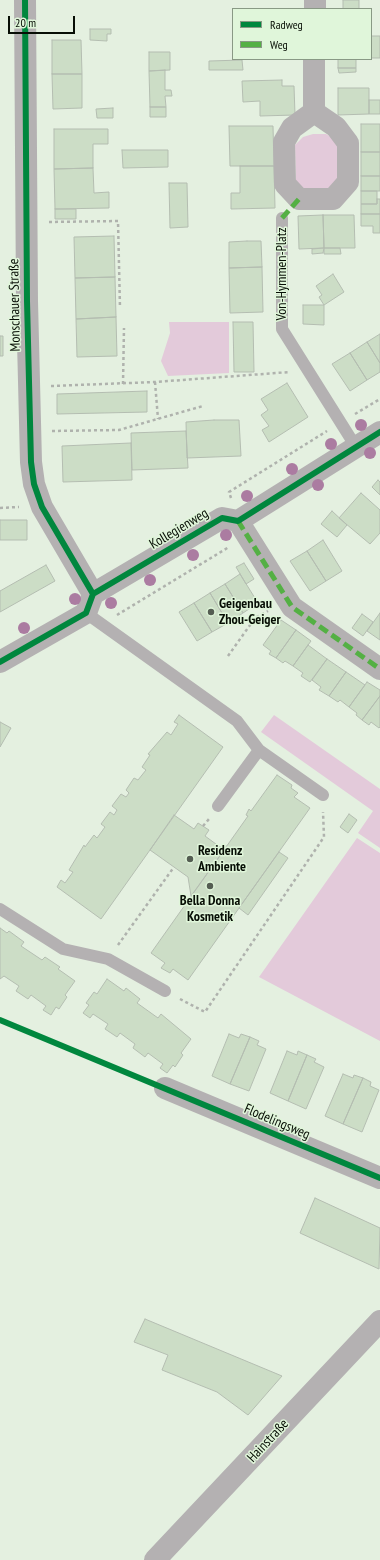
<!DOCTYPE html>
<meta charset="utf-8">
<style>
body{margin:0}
#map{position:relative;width:380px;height:1560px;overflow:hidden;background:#e4f0e0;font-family:"PT Sans Narrow",sans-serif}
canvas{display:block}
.legend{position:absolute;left:232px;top:8px;width:140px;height:52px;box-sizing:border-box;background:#e0f6da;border:1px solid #899985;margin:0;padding:5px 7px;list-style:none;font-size:12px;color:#070e05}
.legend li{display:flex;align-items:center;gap:8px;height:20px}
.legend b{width:20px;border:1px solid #899985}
.scale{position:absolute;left:8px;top:16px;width:67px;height:18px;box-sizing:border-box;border:2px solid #070e05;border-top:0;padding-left:5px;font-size:12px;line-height:14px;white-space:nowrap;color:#070e05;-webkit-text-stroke:3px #e0f6da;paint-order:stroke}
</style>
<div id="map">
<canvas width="380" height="1560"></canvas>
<ul class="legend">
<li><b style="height:5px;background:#00873e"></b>Radweg</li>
<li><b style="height:5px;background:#54b044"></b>Weg</li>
</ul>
<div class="scale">20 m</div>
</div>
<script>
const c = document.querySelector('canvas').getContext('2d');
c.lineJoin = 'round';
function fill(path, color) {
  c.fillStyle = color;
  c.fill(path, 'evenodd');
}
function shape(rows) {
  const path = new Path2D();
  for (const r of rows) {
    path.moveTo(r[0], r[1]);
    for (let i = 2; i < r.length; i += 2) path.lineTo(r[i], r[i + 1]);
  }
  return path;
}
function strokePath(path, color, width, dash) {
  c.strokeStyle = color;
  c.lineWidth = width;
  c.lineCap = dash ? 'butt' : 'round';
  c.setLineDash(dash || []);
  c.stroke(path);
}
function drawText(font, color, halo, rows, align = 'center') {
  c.font = font + ' "PT Sans Narrow",sans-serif';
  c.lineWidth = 3;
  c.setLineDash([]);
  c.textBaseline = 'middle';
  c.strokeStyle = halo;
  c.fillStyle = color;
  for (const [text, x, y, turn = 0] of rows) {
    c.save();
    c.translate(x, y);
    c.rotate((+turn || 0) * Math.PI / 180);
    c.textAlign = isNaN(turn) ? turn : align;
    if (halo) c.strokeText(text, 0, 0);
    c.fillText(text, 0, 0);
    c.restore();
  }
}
fill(shape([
 [313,134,326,134,338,141,337,188,309,194,296,185,295,145,303,137],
 [169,322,229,322,229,373,168,376,161,361,170,333],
 [274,715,380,789,380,848,358,833,373,811,261,732],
 [357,838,380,853,380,1041,259,977]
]), '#e3cada');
const building = shape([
 [343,0,359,0,359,9,343,9,343,0],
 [90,29,111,29,111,34,107,34,107,41,90,40,90,29],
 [371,36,380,36,380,58,371,58,371,36],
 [52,40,81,40,82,74,52,74,52,40],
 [149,52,170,52,170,70,149,71,149,52],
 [338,59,356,59,356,68,338,68,338,59],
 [242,60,243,70,209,70,209,61,242,60],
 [338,68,356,68,356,72,339,73,338,68],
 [165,70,165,90,171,90,172,96,165,96,166,107,150,107,149,71,165,70],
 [52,74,82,74,82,108,53,109,52,74],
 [282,80,282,86,294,86,295,115,260,116,260,101,243,102,242,81,282,80],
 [338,88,369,88,369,114,338,115,338,88],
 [369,100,380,100,380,114,369,114,369,100],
 [150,107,166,107,166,117,150,117,150,107],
 [113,108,113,118,97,118,96,109,113,108],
 [361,124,380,124,380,152,361,152,361,124],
 [229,126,273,126,274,166,230,166,229,126],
 [54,129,108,129,108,144,93,144,93,168,54,169,54,129],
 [122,150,168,150,168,167,123,168,122,150],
 [361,152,380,152,380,176,361,176,361,152],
 [240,166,274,166,275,208,231,209,231,193,240,193,240,166],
 [93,168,94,193,109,192,109,208,55,209,54,169,93,168],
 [361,176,380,176,380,191,361,191,361,176],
 [169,183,187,183,188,227,170,228,169,183],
 [361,191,377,191,377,204,361,204,361,191],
 [377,199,380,199,380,214,361,214,361,204,377,204,377,199],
 [55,209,76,209,76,219,55,219,55,209],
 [361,214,380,214,380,233,373,233,373,226,361,226,361,214],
 [323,215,324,248,299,249,298,216,323,215],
 [323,215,354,215,355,248,324,248,323,215],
 [114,236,115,277,75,278,74,237,114,236],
 [247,241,261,241,262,267,229,268,229,242,247,241],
 [324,248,323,253,312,254,312,249,324,248],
 [324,248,340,248,341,254,324,254,324,248],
 [262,267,263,312,230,313,229,268,262,267],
 [333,274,344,292,324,305,319,297,322,295,316,286,333,274],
 [115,277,116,317,76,319,75,278,115,277],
 [303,305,324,305,324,325,303,324,303,305],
 [116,317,117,356,77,357,76,319,116,317],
 [233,322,253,322,254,372,234,372,233,322],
 [380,334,380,363,367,342,380,334],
 [0,336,3,336,3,356,0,356,0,336],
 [367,342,380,363,380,372,367,380,350,353,367,342],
 [350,353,367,380,350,391,332,364,350,353],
 [287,383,308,417,269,442,262,430,269,426,261,415,268,410,261,399,287,383],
 [147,391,147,412,57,414,57,394,147,391],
 [214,420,239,420,241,456,187,458,186,422,214,420],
 [186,431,188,468,132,470,131,433,186,431],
 [131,443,132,480,63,482,62,446,131,443],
 [378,480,380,482,380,495,372,487,378,480],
 [361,493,380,510,380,533,370,544,339,518,361,493],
 [332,511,347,525,337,537,321,524,332,511],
 [0,520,27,520,27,540,0,540,0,520],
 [323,540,342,571,326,581,307,551,323,540],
 [307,551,326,581,310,591,290,561,307,551],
 [244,563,254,579,246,584,236,567,244,563],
 [46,565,55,581,0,612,0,591,46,565],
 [240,574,258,603,243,613,225,584,240,574],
 [225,584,243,613,228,623,210,593,225,584],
 [210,593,228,623,212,632,194,603,210,593],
 [194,603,212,632,197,641,179,612,194,603],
 [380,613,380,640,367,631,380,613],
 [362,614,373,622,363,636,352,628,362,614],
 [281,620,296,630,276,658,269,654,271,651,263,645,281,620],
 [296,630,311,641,293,666,285,661,283,663,276,658,296,630],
 [308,645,327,659,310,682,301,676,303,673,293,666,308,645],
 [327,659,346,672,329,696,319,690,321,687,312,680,327,659],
 [346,672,365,685,349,707,340,700,338,702,329,696,346,672],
 [367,682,380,690,380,696,362,720,356,715,357,713,349,707,367,682],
 [380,696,380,727,379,728,371,722,369,725,362,720,380,696],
 [179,715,223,747,101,919,57,887,61,880,65,883,73,872,69,870,84,845,85,847,94,835,97,838,105,827,101,824,110,812,114,815,117,810,112,806,121,794,126,797,129,793,126,790,134,778,138,780,146,770,142,767,150,755,148,754,167,732,171,735,178,724,174,722,179,715],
 [0,722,11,728,0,747,0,722],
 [277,775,292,785,291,788,298,793,294,797,310,808,188,980,173,969,170,973,161,968,165,963,151,953,248,816,246,815,249,809,251,811,277,775],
 [349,814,357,820,348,833,340,827,349,814],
 [174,815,194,829,198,823,209,830,205,836,220,847,227,846,191,896,188,877,150,850,174,815],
 [279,852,288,858,248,915,239,908,279,852],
 [0,928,7,933,9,931,24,942,21,946,42,960,45,957,60,967,58,969,75,981,65,995,67,997,59,1009,56,1007,51,1015,43,1010,46,1006,31,995,28,999,16,991,19,986,4,976,0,979,0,928],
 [107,979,124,991,126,988,140,999,137,1003,158,1018,161,1014,191,1039,181,1053,183,1055,175,1067,173,1065,167,1073,160,1068,163,1064,148,1053,145,1057,133,1048,135,1044,120,1033,117,1037,105,1029,108,1024,93,1014,90,1018,83,1013,89,1005,86,1003,94,992,97,994,107,979],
 [229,1034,239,1038,241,1034,250,1037,230,1084,212,1076,229,1034],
 [250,1037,259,1041,257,1045,266,1049,249,1091,230,1084,250,1037],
 [287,1051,297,1055,298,1051,307,1055,288,1101,270,1093,287,1051],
 [307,1055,316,1059,314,1062,324,1067,306,1109,288,1101,307,1055],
 [343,1074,353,1078,354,1075,363,1078,343,1124,325,1116,343,1074],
 [363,1078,371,1082,370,1086,379,1090,362,1132,343,1124,363,1078],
 [315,1198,380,1228,379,1269,300,1233,315,1198],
 [145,1319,282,1376,248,1415,217,1392,162,1370,168,1355,134,1342,145,1319]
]);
fill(building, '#ccddc6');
strokePath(building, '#b4bdb1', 1);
strokePath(shape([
 [49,222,118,221,120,308],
 [155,382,158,419],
 [123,384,124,328],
 [51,386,155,382,290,372],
 [355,414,380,399],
 [52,431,119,430,203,406],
 [231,498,229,492,327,431],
 [0,508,19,507],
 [117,615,229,547],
 [228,656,255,618,268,611],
 [203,826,209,819],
 [118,945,174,867],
 [180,999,205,1012,324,837,323,812]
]), '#afb2ad', 2.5, [3, 3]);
strokePath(shape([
 [282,218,282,329,356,447],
 [86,613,237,721,259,750,323,795],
 [218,806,259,750],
 [0,909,63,949,108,959,165,991]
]), '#b4b1b2', 12);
strokePath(shape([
 [25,0,27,301,31,462,34,484,42,507,93,594],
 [315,9,315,0],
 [314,112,336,127,348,143,348,182,333,199,299,199,285,184,284,142,292,128,314,112],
 [314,112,314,59],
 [238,521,292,607,380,669],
 [0,662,86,613,93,594,222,518,238,521,380,432],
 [165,1088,380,1178],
 [155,1560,380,1321]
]), '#b4b1b2', 22);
strokePath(shape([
 [282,218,299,199],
 [238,521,292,607,380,669]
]), '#54b044', 5, [10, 5]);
strokePath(shape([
 [25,0,27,301,31,462,34,484,42,507,93,594],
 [0,662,86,613,93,594,222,518,238,521,380,432],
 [0,1020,380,1178]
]), '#00873e', 6);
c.fillStyle = '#ab7ca1';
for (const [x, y] of [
 [361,425],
 [331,444],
 [370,453],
 [292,469],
 [318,485],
 [247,496],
 [226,535],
 [193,555],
 [150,580],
 [75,599],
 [111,603],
 [24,628]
]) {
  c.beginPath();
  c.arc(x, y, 6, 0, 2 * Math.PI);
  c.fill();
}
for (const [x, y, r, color] of [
 [211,612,4,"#545d52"],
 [190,859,4,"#545d52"],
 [210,886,4,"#545d52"]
]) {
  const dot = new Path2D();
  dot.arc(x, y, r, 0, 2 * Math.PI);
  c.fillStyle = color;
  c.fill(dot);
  strokePath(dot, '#e0f6da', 1.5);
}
drawText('14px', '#070e05', '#e0f6da', [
 ["Von-Hymmen-Platz",282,274,-90],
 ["Monschauer Straße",15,305,-91],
 ["Kollegienweg",179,529,-31],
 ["Flodelingsweg",277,1122,23],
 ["Hainstraße",268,1441,-47]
]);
drawText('bold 14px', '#070e05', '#e0f6da', [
 ["Geigenbau",219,604],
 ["Zhou-Geiger",219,620],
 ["Residenz",198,851],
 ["Ambiente",198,867],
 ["Bella Donna",210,901,"center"],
 ["Kosmetik",210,917,"center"]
], 'left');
</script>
